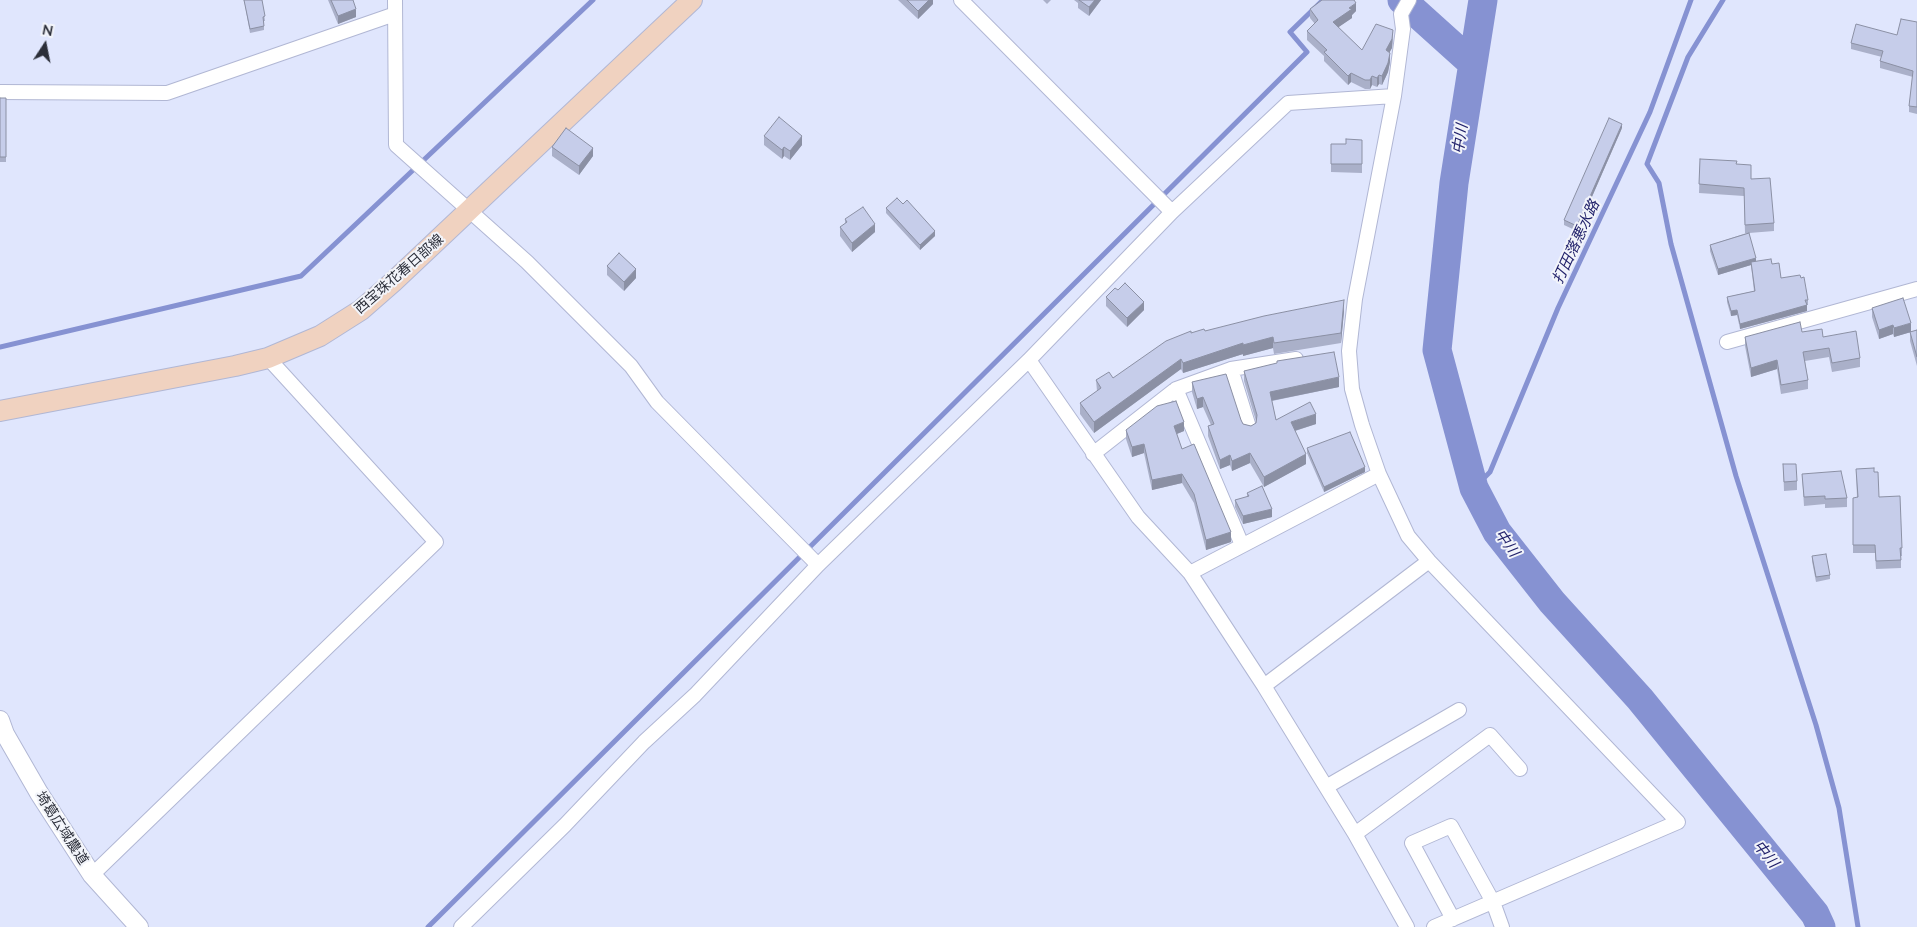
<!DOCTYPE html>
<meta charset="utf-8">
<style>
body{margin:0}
#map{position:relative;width:1917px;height:927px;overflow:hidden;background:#e0e6fd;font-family:Lato,sans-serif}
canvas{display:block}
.north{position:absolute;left:20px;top:20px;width:50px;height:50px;-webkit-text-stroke:4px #f2f4fa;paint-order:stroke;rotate:11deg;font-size:14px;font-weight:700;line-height:20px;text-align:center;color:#2b2e39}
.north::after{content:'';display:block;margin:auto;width:18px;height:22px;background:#2b2e39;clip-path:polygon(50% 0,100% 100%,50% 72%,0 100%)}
</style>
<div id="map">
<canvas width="1917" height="927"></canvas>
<div class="north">N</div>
</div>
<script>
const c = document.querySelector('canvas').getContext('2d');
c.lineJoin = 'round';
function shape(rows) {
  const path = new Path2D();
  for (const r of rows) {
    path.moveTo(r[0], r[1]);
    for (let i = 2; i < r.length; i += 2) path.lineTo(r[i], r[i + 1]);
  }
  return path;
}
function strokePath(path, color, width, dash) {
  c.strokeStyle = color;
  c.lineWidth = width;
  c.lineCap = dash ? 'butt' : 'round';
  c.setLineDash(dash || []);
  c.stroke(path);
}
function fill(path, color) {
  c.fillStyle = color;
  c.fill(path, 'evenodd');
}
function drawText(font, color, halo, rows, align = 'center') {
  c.font = font + ' Lato,"Noto Sans JP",sans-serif';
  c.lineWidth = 4;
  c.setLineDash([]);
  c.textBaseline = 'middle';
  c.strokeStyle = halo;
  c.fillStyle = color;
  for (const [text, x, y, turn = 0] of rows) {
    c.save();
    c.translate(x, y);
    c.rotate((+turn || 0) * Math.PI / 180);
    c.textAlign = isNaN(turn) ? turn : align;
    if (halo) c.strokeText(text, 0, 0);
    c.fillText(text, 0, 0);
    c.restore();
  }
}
strokePath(shape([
 [1723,0,1688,57,1647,164,1659,183,1671,244,1736,476,1816,725,1839,808,1858,927],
 [0,347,301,276,593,0],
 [1474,488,1490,472,1558,308,1650,112,1691,0],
 [428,927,1307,52,1290,32,1323,0]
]), '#8692d2', 5);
strokePath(shape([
 [1402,0,1472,63],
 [1483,0,1454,183,1437,350,1474,488,1497,532,1552,602,1640,699,1815,914,1821,927]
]), '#8692d2', 29);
const minor = shape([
 [395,0,396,145,527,262,631,366,657,402,818,565],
 [961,0,1172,212],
 [1409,0,1401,14,1403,29,1394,96,1355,299,1349,351,1352,389,1362,425,1379,474,1408,536,1429,561,1678,822,1434,927],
 [0,92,167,93,395,14],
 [1727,342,1917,289],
 [1029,360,1138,517,1190,573,1264,686,1355,834,1407,927],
 [1231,369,1249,427],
 [1176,389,1242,545],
 [1093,454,1176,389,1231,369,1296,359],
 [1190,573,1379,474],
 [1264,686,1429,561],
 [1326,787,1459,710],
 [1355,834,1490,735,1520,769],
 [92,875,436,542,268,358],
 [1453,919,1412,843,1451,826,1493,902,1502,927],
 [461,927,565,825,644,742,695,695,818,565,1029,360,1172,212,1288,103,1394,96]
]);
const tertiary = shape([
 [0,720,5,734,39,793,92,875,139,927]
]);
const secondary = shape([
 [0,411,235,366,268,358,320,336,361,310,393,282,692,0]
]);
strokePath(minor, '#b1b7d4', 16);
strokePath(tertiary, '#b1b7d4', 20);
strokePath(secondary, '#b1b7d4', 22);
strokePath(minor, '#fff', 14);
strokePath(tertiary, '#fff', 18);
strokePath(secondary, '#f0d2c0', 20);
fill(shape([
 [244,0,262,0,265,21,264,21,264,30,250,33],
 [328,0,353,0,356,17,338,24],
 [898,0,933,0,933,4,918,19],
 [1043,0,1051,0,1047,4],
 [1074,0,1101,0,1089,16,1078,8,1078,3],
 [1310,9,1356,11,1352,15,1352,18,1338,27,1362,50,1393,39,1392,48,1389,52,1390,62,1388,72,1382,85,1379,84,1377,87,1372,85,1370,89,1365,89,1351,82,1348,85,1324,61,1324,56,1307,40,1307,31,1315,24,1310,18],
 [1917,22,1917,114,1909,112,1909,106,1913,77,1880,68,1880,61,1882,57,1851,49,1851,43,1897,35],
 [0,98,6,98,6,162,0,162],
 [1622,128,1577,231,1564,225,1564,220],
 [764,136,802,145,790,160,784,156,782,159,764,145],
 [1362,140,1362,173,1331,172,1331,144,1346,144],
 [552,147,593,156,579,175,552,156],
 [1700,159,1736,164,1751,179,1774,223,1774,231,1749,233,1756,261,1772,264,1781,278,1808,300,1808,305,1807,305,1807,311,1740,329,1737,315,1731,316,1727,302,1727,297,1754,291,1751,265,1718,275,1710,251,1710,245,1747,233,1745,233,1744,196,1699,193],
 [903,204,935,236,920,250,886,213,886,208],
 [845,219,875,232,852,252,840,236,840,227,845,224],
 [607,266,636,278,624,291,607,275],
 [1106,297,1144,310,1127,327,1106,306],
 [1872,308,1911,332,1894,337,1893,334,1879,339,1872,317],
 [1344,311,1341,343,1274,354,1273,348,1243,356,1243,354,1183,373,1181,369,1094,433,1080,414,1080,403,1097,391,1096,380,1113,378,1191,333],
 [1917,330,1917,366,1910,341,1910,332],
 [1802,332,1860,358,1860,367,1832,372,1829,357,1805,361,1808,380,1808,389,1781,394,1777,369,1751,377,1745,346,1745,337],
 [1244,371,1339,387,1272,401,1276,420,1316,424,1295,431,1306,464,1264,487,1250,463,1232,471,1230,465,1220,469,1208,436,1208,426,1211,425,1203,407,1197,409,1192,392,1192,382,1241,420,1243,424,1251,426,1256,423,1256,421,1244,381],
 [1126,430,1184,431,1177,434,1182,449,1231,542,1206,550,1194,503,1182,483,1152,490,1144,453,1132,457,1126,439],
 [1307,448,1365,472,1324,492,1307,453],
 [1783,464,1797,481,1797,490,1784,491],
 [1856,469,1879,497,1902,548,1902,556,1901,556,1901,568,1876,569,1875,553,1853,553,1853,498,1857,498],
 [1802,474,1847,498,1847,507,1825,508,1825,504,1804,506],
 [1247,493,1272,517,1243,524,1235,507,1235,500,1247,497],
 [1812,556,1830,575,1830,579,1816,582,1812,561]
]), '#aab0c9');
fill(shape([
 [929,0,933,0,933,4,918,19,918,11],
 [1095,0,1101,0,1089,16,1089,7],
 [1356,3,1356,11,1352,15,1352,18,1333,31,1333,22,1349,8],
 [356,9,356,17,338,24,338,16],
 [1393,30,1392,48,1386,59,1386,50],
 [1390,53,1390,62,1388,72,1382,85,1382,76],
 [1351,73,1351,82,1348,85,1348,76],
 [1379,75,1379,84,1377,87,1377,78],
 [1372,76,1372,85,1370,89,1370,80],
 [1622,124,1622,128,1577,231,1577,226],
 [802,136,802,145,790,160,790,151],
 [784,147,784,156,782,159,782,150],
 [593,148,593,156,579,175,579,166],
 [875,224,875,232,852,252,852,243],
 [935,231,935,236,920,250,920,245],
 [1756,258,1756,264,1751,262,1751,265,1718,275,1718,269],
 [636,269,636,278,624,291,624,282],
 [1344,300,1344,311,1341,343,1341,333],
 [1144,302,1144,310,1127,327,1127,318],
 [1807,305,1807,311,1740,329,1740,324],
 [1737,310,1737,315,1731,316,1731,311],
 [1911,323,1911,332,1894,337,1894,328],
 [1893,325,1893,334,1879,339,1879,330],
 [1273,337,1273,348,1243,356,1243,345],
 [1243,343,1243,354,1183,373,1183,363],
 [1181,359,1181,369,1094,433,1094,422],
 [1777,360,1777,369,1751,377,1751,368],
 [1339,377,1339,387,1270,401,1270,392],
 [1203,397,1203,407,1197,409,1197,399],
 [1316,414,1316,424,1291,432,1291,422],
 [1184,422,1184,431,1174,435,1174,426],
 [1144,444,1144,453,1132,457,1132,447],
 [1250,453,1250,463,1232,471,1232,461],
 [1306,454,1306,464,1264,487,1264,477],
 [1230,455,1230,465,1220,469,1220,460],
 [1365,467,1365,472,1324,492,1324,487],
 [1182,474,1182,483,1152,490,1152,480],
 [1272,509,1272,517,1243,524,1243,516],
 [1231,532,1231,542,1206,550,1206,540]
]), '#8b90a4');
const building = shape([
 [244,0,262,0,265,16,263,17,264,26,250,29,244,0],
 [331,0,353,0,356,9,338,16,331,0],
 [907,0,929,0,918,11,907,0],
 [1079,0,1095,0,1089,7,1079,0],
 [1322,0,1354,0,1356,3,1349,8,1352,9,1333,22,1362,50,1376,24,1393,30,1392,39,1386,50,1390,53,1388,63,1382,76,1379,75,1377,78,1372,76,1370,80,1365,80,1351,73,1348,76,1324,52,1327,50,1307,31,1318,20,1310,9,1322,0],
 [1901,19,1917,22,1917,107,1909,106,1913,71,1880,61,1883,51,1851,43,1856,24,1897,35,1901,19],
 [0,98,6,98,6,157,0,157,0,98],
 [779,117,802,136,790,151,784,147,782,150,764,136,779,117],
 [1609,118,1622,124,1577,226,1564,220,1609,118],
 [566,128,593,148,579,166,552,147,566,128],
 [1346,139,1362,140,1362,164,1331,164,1331,144,1346,144,1346,139],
 [1700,159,1737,161,1736,164,1751,165,1751,179,1770,178,1774,223,1745,225,1744,188,1699,184,1700,159],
 [897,198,903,204,907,200,935,231,920,245,886,208,897,198],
 [863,207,875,224,852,243,840,227,847,222,845,219,863,207],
 [1749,233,1756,258,1718,269,1710,245,1749,233],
 [619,253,636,269,624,282,607,266,619,253],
 [1771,259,1772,264,1779,263,1781,278,1800,275,1801,278,1804,277,1808,300,1805,300,1807,305,1740,324,1737,310,1731,311,1727,297,1755,291,1751,262,1771,259],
 [1125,283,1144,302,1127,318,1106,297,1115,288,1118,290,1125,283],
 [1903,298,1911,323,1894,328,1893,325,1879,330,1872,308,1903,298],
 [1344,300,1341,333,1274,343,1273,337,1243,345,1243,343,1183,363,1181,359,1094,422,1080,403,1101,388,1096,380,1109,372,1113,378,1166,341,1191,331,1191,333,1204,329,1205,331,1264,316,1344,300],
 [1800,322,1802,332,1822,329,1823,337,1856,331,1860,358,1832,363,1829,348,1803,352,1808,380,1781,385,1777,360,1751,368,1745,337,1800,322],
 [1917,330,1917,357,1910,332,1917,330],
 [1334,352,1339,377,1270,392,1276,420,1310,402,1316,414,1291,422,1306,454,1264,477,1250,453,1232,461,1230,455,1220,460,1208,426,1214,424,1203,397,1197,399,1192,382,1226,374,1241,420,1243,424,1251,426,1256,423,1257,415,1244,371,1277,363,1277,361,1334,352],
 [1176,401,1184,422,1174,426,1182,449,1194,444,1231,532,1206,540,1194,494,1182,474,1152,480,1144,444,1132,447,1126,430,1157,406,1176,401],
 [1350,432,1365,467,1324,487,1307,448,1350,432],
 [1783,464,1796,464,1797,481,1784,482,1783,464],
 [1874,468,1874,472,1878,472,1879,497,1900,496,1902,548,1900,548,1901,560,1876,561,1875,545,1853,545,1853,498,1858,497,1856,469,1874,468],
 [1841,471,1847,498,1825,499,1825,496,1804,497,1802,474,1841,471],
 [1262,486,1272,509,1243,516,1235,500,1249,496,1247,493,1262,486],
 [1826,554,1830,575,1816,577,1812,556,1826,554]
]);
fill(building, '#c6cdea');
strokePath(building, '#8b90a4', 1);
drawText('14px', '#2b2e39', '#f2f4fa', [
 ["西宝珠花春日部線",399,274,-41],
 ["埼葛広域農道",62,828,57]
]);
drawText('italic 15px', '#1f1f69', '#f2f4fa', [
 ["中川",1460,139,-81],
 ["打田落悪水路",1576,242,-65],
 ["中川",1507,543,54],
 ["中川",1766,854,51]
]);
</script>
